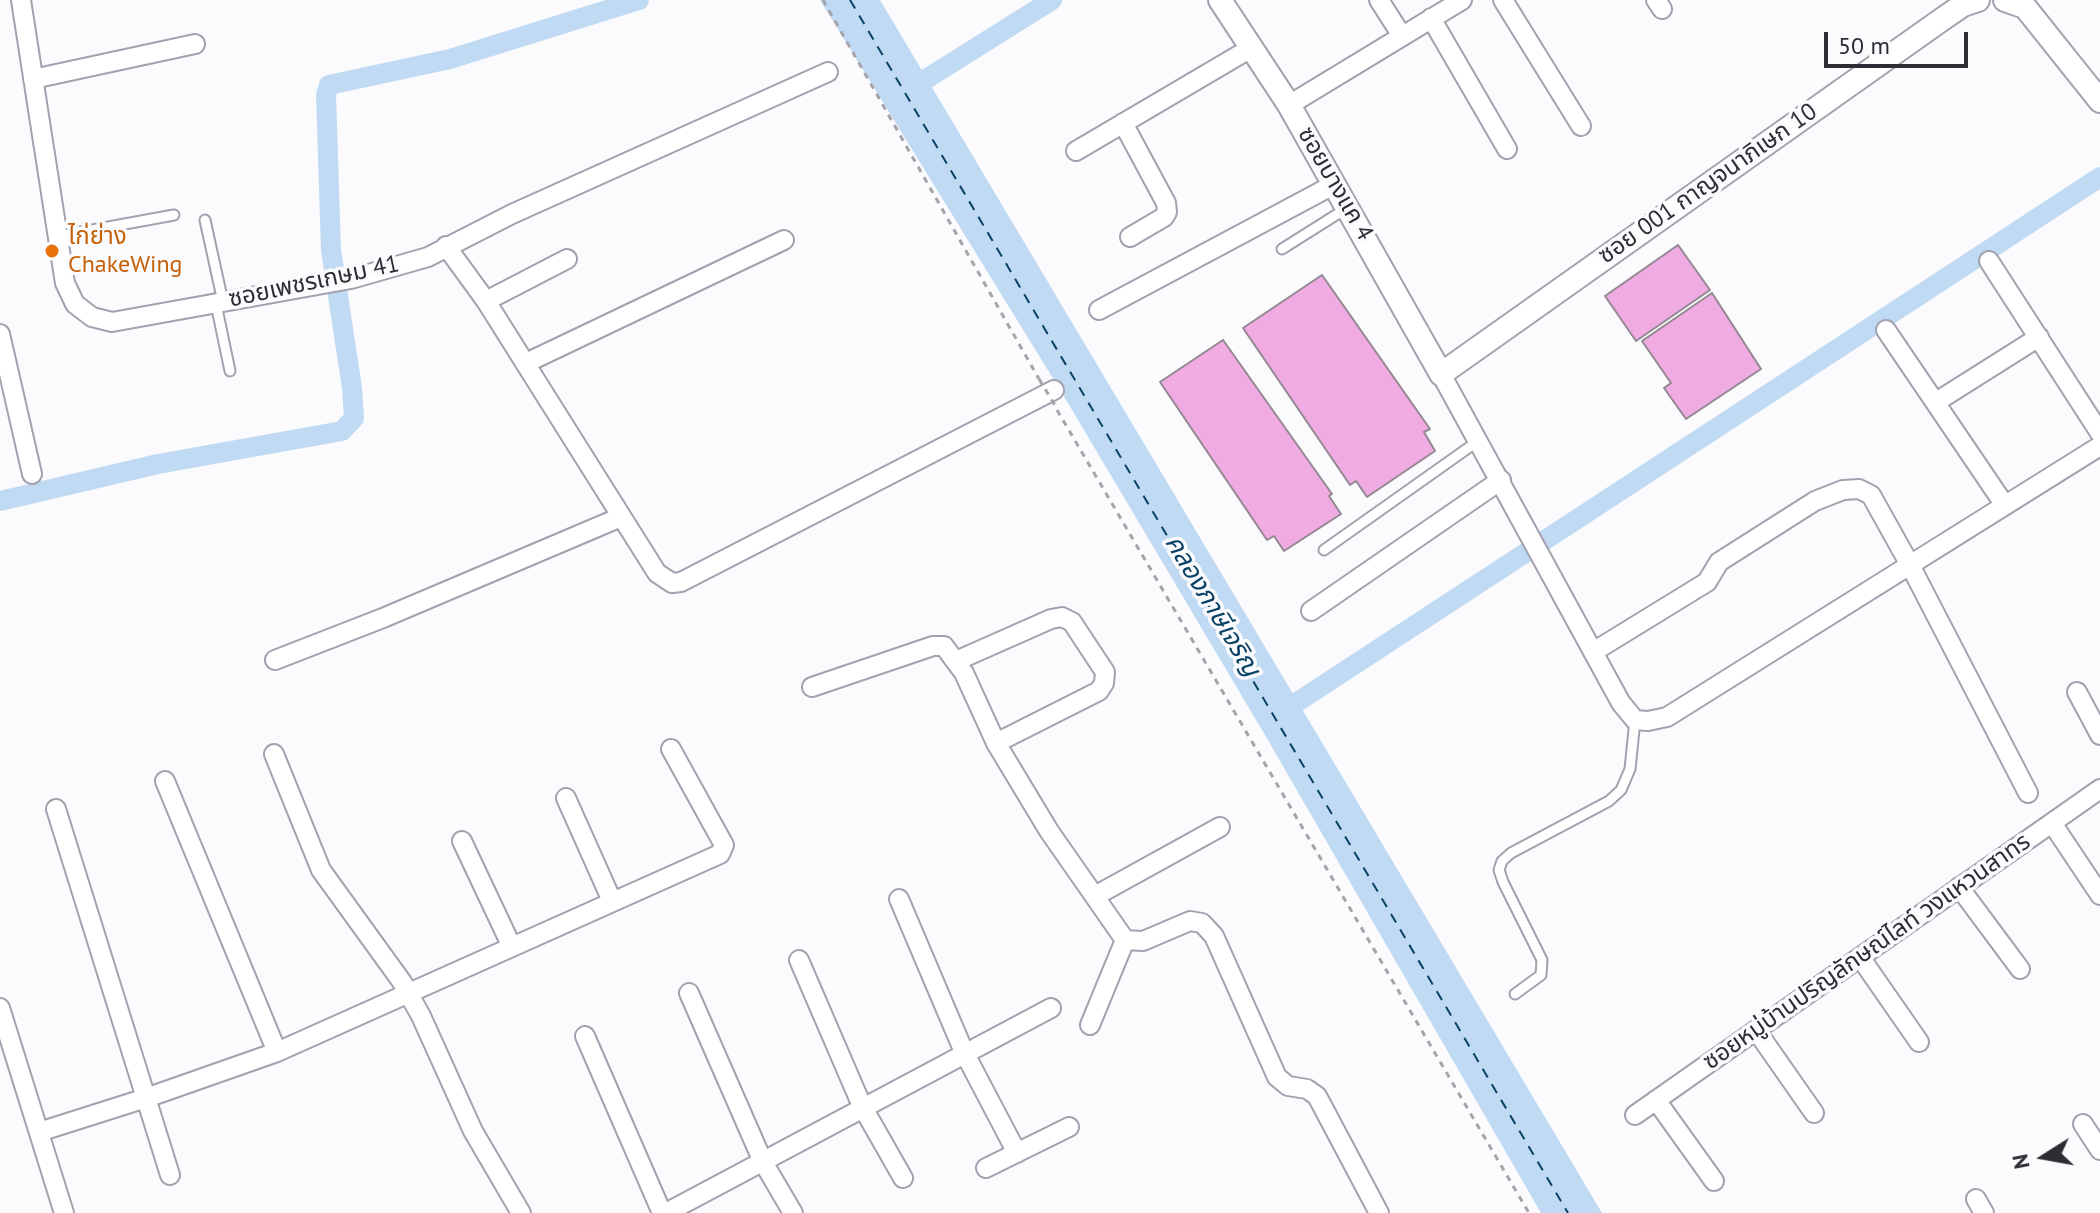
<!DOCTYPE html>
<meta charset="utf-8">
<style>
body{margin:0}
#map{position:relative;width:2100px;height:1213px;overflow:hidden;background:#fbfafd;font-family:"PT Sans",sans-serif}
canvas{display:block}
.north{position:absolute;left:2004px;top:1117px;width:80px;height:80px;-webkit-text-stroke:6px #fbfafd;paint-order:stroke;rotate:259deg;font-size:22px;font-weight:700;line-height:32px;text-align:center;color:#2e2d33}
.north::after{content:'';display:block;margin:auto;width:28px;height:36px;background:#2e2d33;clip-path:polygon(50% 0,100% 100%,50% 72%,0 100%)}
.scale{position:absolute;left:1824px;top:32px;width:144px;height:36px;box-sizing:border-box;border:4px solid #2e2d33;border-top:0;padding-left:10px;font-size:24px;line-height:28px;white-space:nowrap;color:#2e2d33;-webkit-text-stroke:6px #fbfafd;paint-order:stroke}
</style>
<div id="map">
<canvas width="2100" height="1213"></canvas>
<div class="north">N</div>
<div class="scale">50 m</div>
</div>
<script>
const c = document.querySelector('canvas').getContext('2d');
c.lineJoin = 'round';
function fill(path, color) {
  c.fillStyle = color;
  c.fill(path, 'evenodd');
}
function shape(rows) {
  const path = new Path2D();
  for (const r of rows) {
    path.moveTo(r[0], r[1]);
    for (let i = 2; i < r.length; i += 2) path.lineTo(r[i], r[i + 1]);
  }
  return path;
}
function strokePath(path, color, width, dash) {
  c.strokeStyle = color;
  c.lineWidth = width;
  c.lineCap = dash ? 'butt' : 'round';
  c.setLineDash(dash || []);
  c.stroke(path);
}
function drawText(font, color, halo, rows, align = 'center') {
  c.font = font + ' "PT Sans","Noto Sans Thai",sans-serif';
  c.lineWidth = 7;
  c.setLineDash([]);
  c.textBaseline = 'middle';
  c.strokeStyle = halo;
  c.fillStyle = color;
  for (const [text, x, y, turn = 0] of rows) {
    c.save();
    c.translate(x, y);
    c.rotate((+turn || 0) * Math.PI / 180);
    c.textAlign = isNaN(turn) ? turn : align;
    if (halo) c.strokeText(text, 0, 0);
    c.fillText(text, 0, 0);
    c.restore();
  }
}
fill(shape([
 [820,0,880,0,1602,1213,1541,1213,1265,735,1062,393]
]), '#bfdaf2');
strokePath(shape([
 [907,91,1052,0],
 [0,501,158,464,342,431,354,418,352,388,331,250,326,95,329,85,450,59,639,0],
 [1279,714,2100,177]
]), '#bfdaf2', 20);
strokePath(shape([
 [850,0,1568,1213]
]), '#094166', 2, [10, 8]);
const building = shape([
 [1678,245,1710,290,1636,341,1605,296,1678,245],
 [1322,275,1430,429,1424,432,1435,451,1367,497,1356,481,1350,485,1243,328,1322,275],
 [1712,293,1761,369,1686,419,1664,388,1671,383,1642,341,1712,293],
 [1223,340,1332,494,1329,496,1341,514,1284,551,1274,536,1267,540,1160,382,1223,340]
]);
fill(building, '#f0abe3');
strokePath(building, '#938891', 2);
const service = shape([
 [205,220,223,302],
 [59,236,174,215],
 [1282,249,1347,208],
 [216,304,230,371],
 [1324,550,1478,441],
 [1515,994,1541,975,1542,960,1503,882,1499,870,1502,861,1511,853,1609,801,1621,790,1630,769,1635,720]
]);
const minor = shape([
 [21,0,65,283,75,304,92,317,112,322,351,279,428,257,512,214,828,72],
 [1379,0,1402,36],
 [1503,0,1581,126],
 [1656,0,1662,9],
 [1431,18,1507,149],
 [33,79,195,44],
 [1289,105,1462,0],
 [1123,123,1166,203,1167,212,1164,217,1130,237],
 [1076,151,1251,48],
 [446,246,486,301,657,573,672,583,681,582,1054,390],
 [1989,261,2100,433],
 [486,301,567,259],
 [1099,310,1335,184],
 [1886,330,2004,504],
 [0,334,32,474],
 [526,363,784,240],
 [1441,374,1621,703,1635,720,1648,721,1667,717,2100,446],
 [1936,402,2039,337],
 [1311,611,1501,480],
 [1593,652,1707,582,1719,562,1815,501,1843,490,1859,489,1871,495,1910,565,2028,793],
 [275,660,383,618,621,517],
 [956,661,1051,619,1062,617,1072,622,1105,672,1104,683,1099,691,996,743],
 [812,687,933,646,944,646,964,673,996,743,1049,831,1125,940,1143,941,1190,921,1202,923,1214,936,1277,1077,1288,1086,1307,1089,1317,1096,1379,1213],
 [2077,692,2100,735],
 [274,754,321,870,402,982,421,1016,473,1131,521,1213],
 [165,781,277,1052],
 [566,798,612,901],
 [56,809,170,1175],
 [2052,823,2100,895],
 [462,841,511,945],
 [1959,887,2020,969],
 [1095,896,1220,827],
 [899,899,964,1052,1017,1153],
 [1860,957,1919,1042],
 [799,960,862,1106,903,1178],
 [689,993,763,1162,793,1213],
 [0,1008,64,1213],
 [1090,1025,1125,940],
 [1756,1030,1814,1113],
 [585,1036,662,1213],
 [1656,1100,1714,1181],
 [1635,1115,2100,789],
 [2083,1124,2100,1150],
 [39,1132,146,1098,277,1052,720,854,724,845,671,749],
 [986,1168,1069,1127],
 [1976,1199,1984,1213],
 [666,1213,1051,1008]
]);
const tertiary = shape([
 [1220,0,1289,105,1441,374,1944,18,1963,5,1978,0],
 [2005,0,2025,7,2100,101]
]);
strokePath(service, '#a4a1ae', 13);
strokePath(minor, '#a4a1ae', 22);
strokePath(tertiary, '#a4a1ae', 26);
strokePath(shape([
 [823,0,1039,379],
 [1057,410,1529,1213]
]), '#a5a4a8', 3, [6, 6]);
strokePath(service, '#fff', 9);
strokePath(minor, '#fff', 18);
strokePath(tertiary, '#fff', 22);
strokePath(shape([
 [1039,379,1056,407]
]), '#a5a4a8', 3, [6, 6]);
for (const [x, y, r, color] of [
 [52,251,8,"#e8710a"]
]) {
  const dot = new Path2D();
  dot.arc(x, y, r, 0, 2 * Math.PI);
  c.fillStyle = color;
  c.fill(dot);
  strokePath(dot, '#fbfafd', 3);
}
drawText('24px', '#2e2d33', '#fbfafd', [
 ["ซอยบางแค 4",1335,184,60],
 ["ซอย 001 กาญจนาภิเษก 10",1708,184,-35],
 ["ซอยเพชรเกษม 41",314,282,-12],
 ["ซอยหมู่บ้านปริญลักษณ์ไลท์ วงแหวนสาทร",1867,952,-35]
]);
drawText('24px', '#c56008', '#fbfafd', [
 ["ไก่ย่าง",68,237],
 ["ChakeWing",68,265]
], 'left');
drawText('italic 26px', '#094166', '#fbfafd', [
 ["คลองภาษีเจริญ",1212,606,59]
]);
</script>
